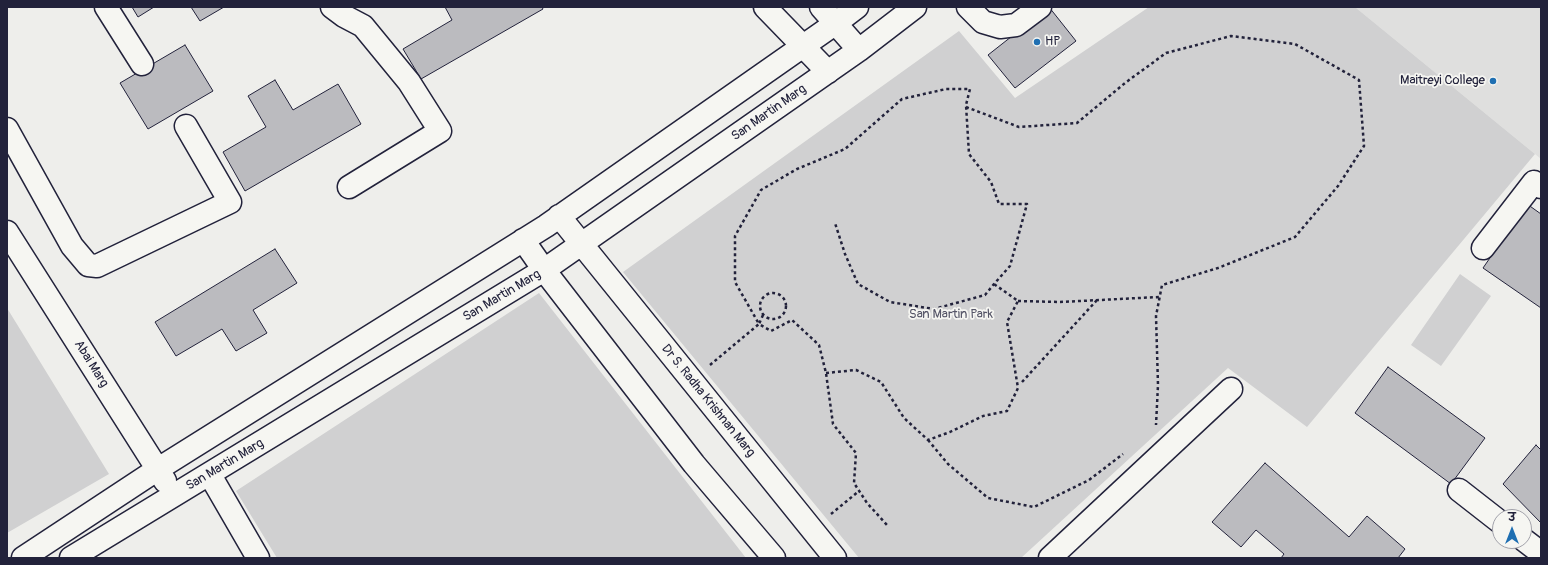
<!DOCTYPE html>
<meta charset="utf-8">
<style>
body{margin:0}
#map{position:relative;width:1548px;height:565px;overflow:hidden;background:#eeeeeb;font-family:Pangolin,"Playpen Sans Deva",sans-serif}
canvas{display:block}
.frame{position:absolute;inset:0;border:8px solid #22223b;pointer-events:none}
.north{position:absolute;left:1492px;top:509px;width:40px;height:40px;box-sizing:border-box;background:#f6f6f2;border:1px solid #a1a1a9;border-radius:50%;rotate:0deg;font-size:11px;font-weight:700;line-height:16px;text-align:center;color:#22223b}
.north::after{content:'';display:block;margin:auto;width:14px;height:18px;background:#1f6fb2;clip-path:polygon(50% 0,100% 100%,50% 72%,0 100%)}
</style>
<div id="map">
<canvas width="1548" height="565"></canvas>
<div class="frame"></div>
<div class="north">उ</div>
</div>
<script>
const c = document.querySelector('canvas').getContext('2d');
c.lineJoin = 'round';
function fill(path, color) {
  c.fillStyle = color;
  c.fill(path, 'evenodd');
}
function shape(rows) {
  const path = new Path2D();
  for (const r of rows) {
    if (r.length === 3) {
      path.moveTo(r[0] + r[2], r[1]);
      path.arc(r[0], r[1], r[2], 0, 2 * Math.PI);
      continue;
    }
    path.moveTo(r[0], r[1]);
    for (let i = 2; i < r.length; i += 2) path.lineTo(r[i], r[i + 1]);
  }
  return path;
}
function strokePath(path, color, width, dash) {
  c.strokeStyle = color;
  c.lineWidth = width;
  c.lineCap = dash ? 'butt' : 'round';
  c.setLineDash(dash || []);
  c.stroke(path);
}
function drawText(font, color, halo, rows, align = 'center') {
  c.font = font + ' Pangolin,sans-serif';
  c.lineWidth = 3.5;
  c.setLineDash([]);
  c.textBaseline = 'middle';
  c.strokeStyle = halo;
  c.fillStyle = color;
  for (const [text, x, y, turn = 0] of rows) {
    c.save();
    c.translate(x, y);
    c.rotate((+turn || 0) * Math.PI / 180);
    c.textAlign = isNaN(turn) ? turn : align;
    if (halo) c.strokeText(text, 0, 0);
    c.fillText(text, 0, 0);
    c.restore();
  }
}
fill(shape([
 [1355,7,1541,7,1541,159,1535,154]
]), '#dfdfde');
fill(shape([
 [1149,7,1355,7,1535,154,1307,427,1228,368,1021,558,859,558,623,272,959,31,1015,98],
 [1460,274,1491,296,1441,366,1411,345],
 [539,293,746,558,277,558,236,491],
 [7,308,109,474,7,533]
]), '#d0d0d1');
const building = shape([
 [132,7,154,7,138,17,132,7],
 [191,7,224,7,200,21,191,7],
 [445,7,542,7,543,9,421,79,403,49,452,20,445,7],
 [1049,7,1076,41,1015,88,988,55,1049,7],
 [185,45,213,91,148,129,120,83,185,45],
 [275,80,293,110,338,84,361,124,245,191,223,152,266,127,248,96,275,80],
 [1527,204,1541,214,1541,308,1483,268,1527,204],
 [275,249,297,283,253,310,267,333,236,351,222,329,176,356,155,322,275,249],
 [1388,367,1485,438,1451,484,1355,413,1388,367],
 [1536,445,1541,450,1541,523,1503,484,1536,445],
 [1265,463,1349,537,1367,516,1405,549,1398,558,1281,558,1284,554,1256,530,1241,547,1212,522,1265,463]
]);
fill(building, '#bbbbbf');
strokePath(building, '#22223b', 1);
const minor = shape([
 [106,7,142,64],
 [332,7,344,16,363,26,409,82,440,131,349,187],
 [765,7,828,72],
 [821,7,859,50],
 [968,7,983,22,1000,27,1016,25,1040,7],
 [7,129,72,246,88,265,97,266,230,202,186,126],
 [559,216,835,558],
 [7,232,165,481],
 [523,240,544,270,694,464,774,558],
 [1483,248,1534,182,1541,187],
 [210,475,258,558],
 [1459,490,1500,522],
 [1524,540,1541,553],
 [23,558,158,469,546,226,836,23,857,7],
 [71,558,544,270,859,50,915,7],
 [1050,558,1231,389]
]);
strokePath(minor, '#22223b', 25);
strokePath(shape([
 [966,107,1019,127,1077,123,1125,83,1166,53,1231,36,1295,44,1359,80,1364,146,1338,186,1295,237,1218,268,1162,285,1156,316,1158,385,1156,425],
 [773,306,13],
 [1018,301,1060,302,1159,297],
 [763,315,759,324,771,331,792,320,819,345,826,373,833,424,856,453,854,483,867,503,887,525],
 [710,365,759,324,735,282,735,236,761,190,797,169,845,149,902,99,946,89,970,89,966,105,969,154,991,182,999,204,1027,204,1010,266,994,284,985,295,934,309,890,302,858,284,845,254,835,223],
 [826,373,856,370,881,382,904,418,928,440,950,432,983,416,1007,411,1018,388,1007,322,1018,301,994,284],
 [1022,382,1097,300],
 [928,440,948,464,988,498,1034,507,1089,480,1123,454],
 [831,514,859,491]
]), '#22223b', 2.5, [3, 3]);
strokePath(minor, '#f6f6f2', 22);
for (const [x, y, r, color] of [
 [1037,42,4,"#1f6fb2"],
 [1493,81,4,"#1f6fb2"]
]) {
  const dot = new Path2D();
  dot.arc(x, y, r, 0, 2 * Math.PI);
  c.fillStyle = color;
  c.fill(dot);
  strokePath(dot, '#f6f6f2', 1.5);
}
drawText('13px', '#22223b', '#f6f6f2', [
 ["HP",1045,42],
 ["Maitreyi College",1485,81,"right"]
], 'left');
drawText('13px', '#22223b', '#f6f6f2', [
 ["San Martin Marg",769,113,-35],
 ["San Martin Marg",502,296,-31],
 ["Abai Marg",91,364,58],
 ["Dr S. Radha Krishnan Marg",708,401,51],
 ["San Martin Marg",225,465,-31]
]);
drawText('13px', '#565668', '#f6f6f2', [
 ["San Martin Park",951,315]
]);
</script>
